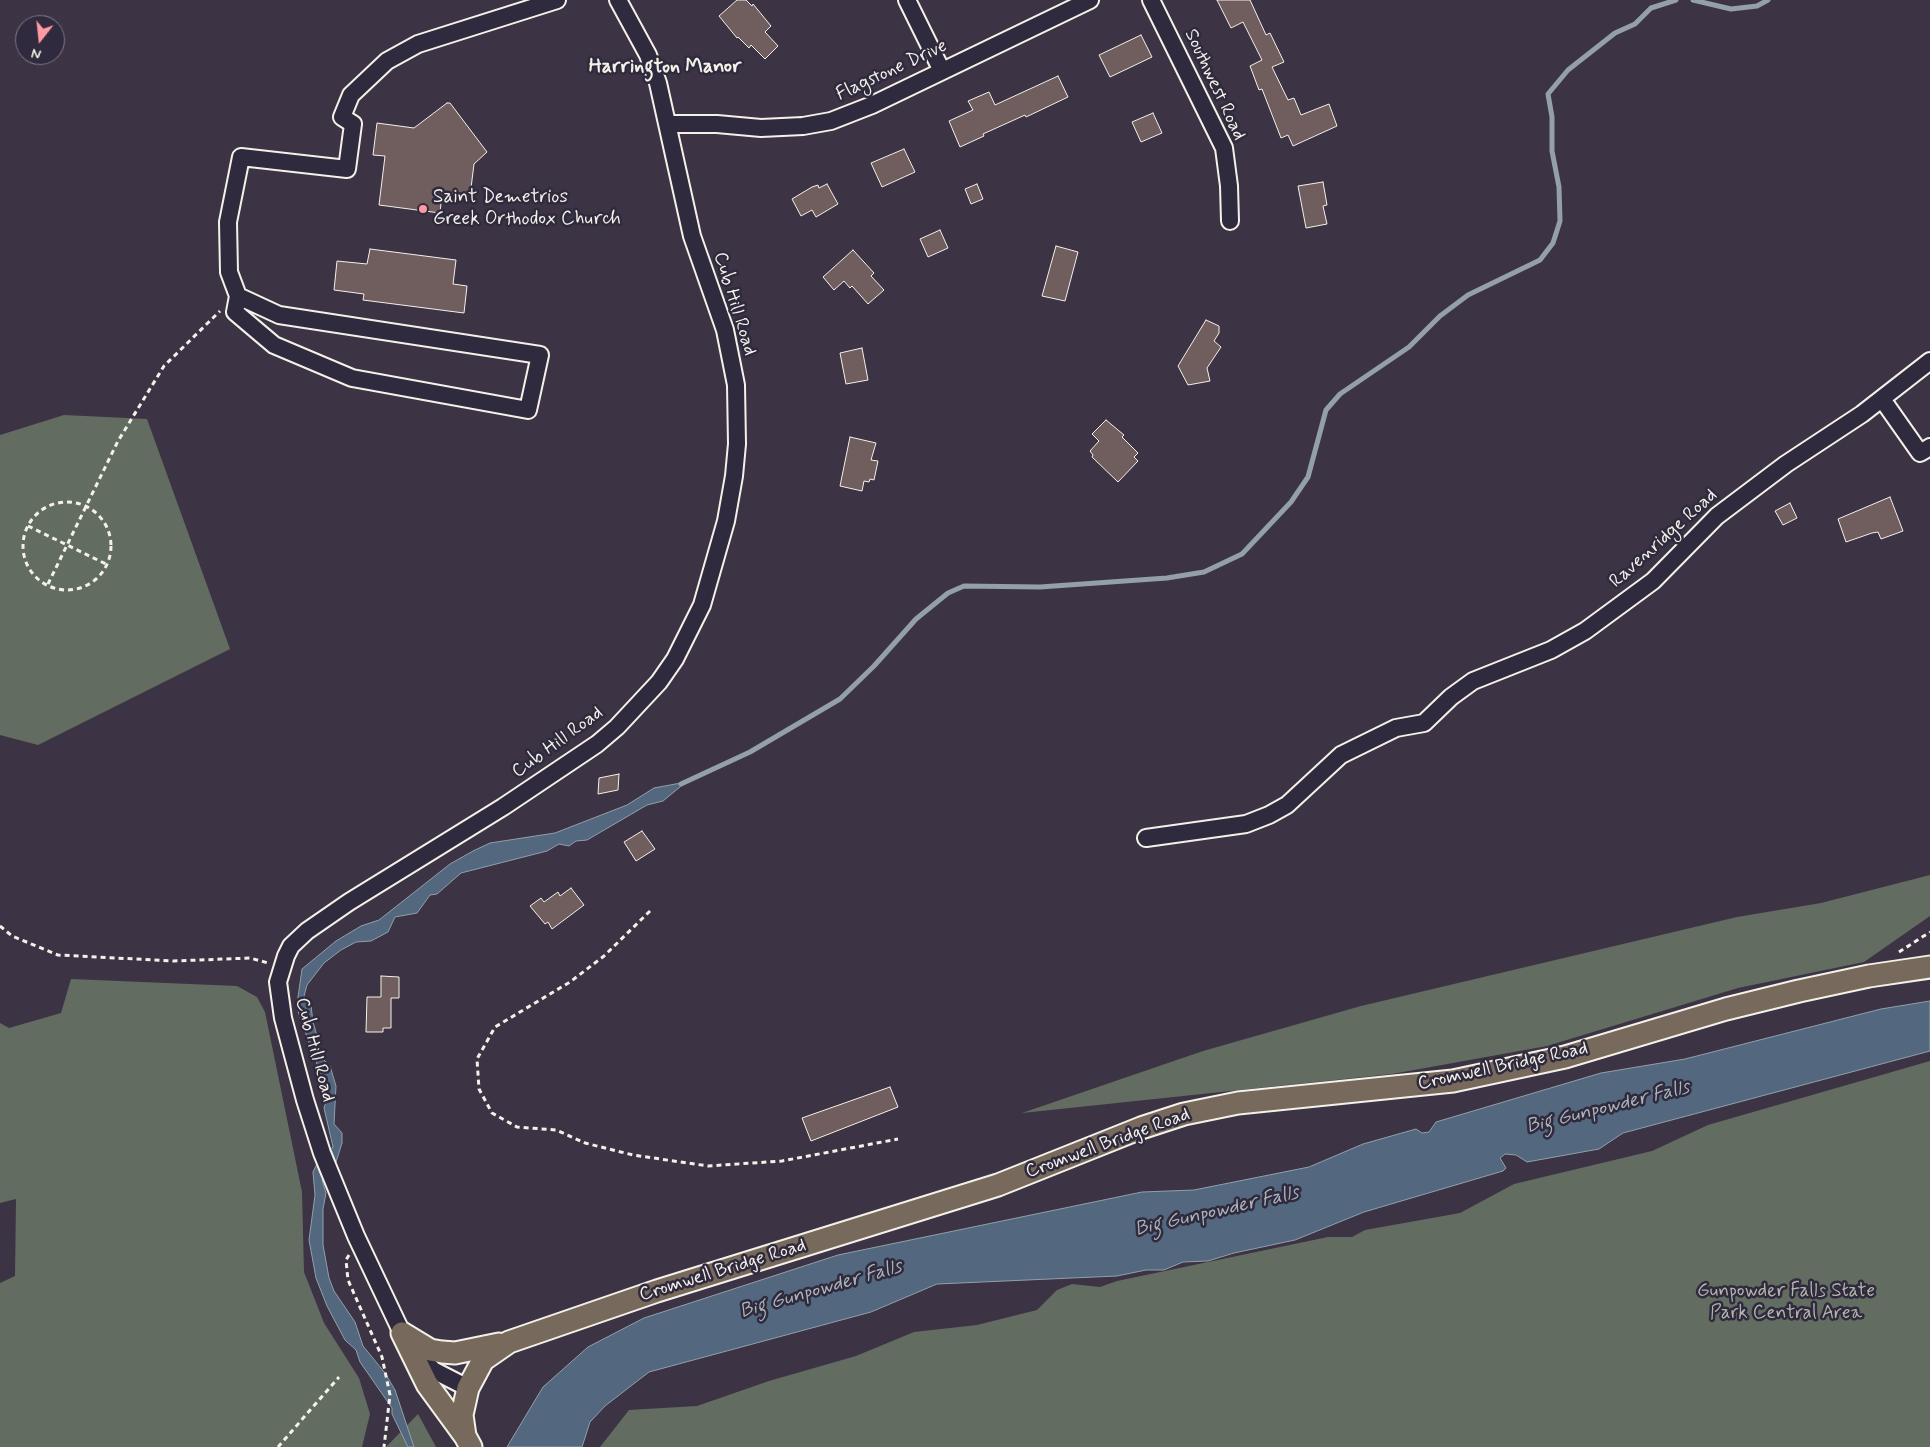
<!DOCTYPE html>
<style>
body{margin:0}
#map{position:relative;width:1930px;height:1447px;overflow:hidden;background:#3c3444;font-family:Mynerve,sans-serif}
canvas{display:block}
.north{position:absolute;left:15px;top:15px;width:50px;height:50px;box-sizing:border-box;background:#2f2a3d;border:1px solid #7e7a81;border-radius:50%;rotate:196deg;font-size:14px;font-weight:700;line-height:20px;text-align:center;color:#f4f1e8}
.north::after{content:'';display:block;margin:auto;width:18px;height:22px;background:#ff9aa2;clip-path:polygon(50% 0,100% 100%,50% 72%,0 100%)}
</style>
<div id="map">
<canvas width="1930" height="1447"></canvas>
<div class="north">N</div>
</div>
<script>
const c = document.querySelector('canvas').getContext('2d');
c.lineJoin = 'round';
function fill(path, color) {
  c.fillStyle = color;
  c.fill(path, 'evenodd');
}
function shape(rows) {
  const path = new Path2D();
  for (const r of rows) {
    if (r.length === 3) {
      path.moveTo(r[0] + r[2], r[1]);
      path.arc(r[0], r[1], r[2], 0, 2 * Math.PI);
      continue;
    }
    path.moveTo(r[0], r[1]);
    for (let i = 2; i < r.length; i += 2) path.lineTo(r[i], r[i + 1]);
  }
  return path;
}
function strokePath(path, color, width, dash) {
  c.strokeStyle = color;
  c.lineWidth = width;
  c.lineCap = dash ? 'butt' : 'round';
  c.setLineDash(dash || []);
  c.stroke(path);
}
function drawText(font, color, halo, rows, align = 'center') {
  c.font = font + ' Mynerve,sans-serif';
  c.lineWidth = 5;
  c.setLineDash([]);
  c.textBaseline = 'middle';
  c.strokeStyle = halo;
  c.fillStyle = color;
  for (const [text, x, y, turn = 0] of rows) {
    c.save();
    c.translate(x, y);
    c.rotate((+turn || 0) * Math.PI / 180);
    c.textAlign = isNaN(turn) ? turn : align;
    if (halo) c.strokeText(text, 0, 0);
    c.fillText(text, 0, 0);
    c.restore();
  }
}
fill(shape([
 [64,415,147,419,230,649,38,745,0,735,0,435],
 [1930,875,1930,916,1864,962,1738,988,1547,1046,1392,1074,1022,1113,1203,1051,1361,1006,1737,917,1821,903],
 [71,979,237,986,257,997,265,1012,302,1192,304,1272,324,1323,359,1378,370,1414,362,1447,0,1447,0,1283,15,1276,16,1199,0,1203,0,1023,9,1028,61,1013],
 [1930,1061,1930,1447,600,1447,629,1410,697,1406,769,1381,856,1356,914,1332,977,1325,1037,1310,1057,1290,1072,1284,1100,1287,1117,1281,1328,1237,1352,1237,1365,1230,1460,1213,1514,1184,1652,1151,1708,1125],
 [418,1414,436,1447,386,1447]
]), '#636c60');
const water = shape([
 [686,782,663,801,647,805,587,840,576,841,569,846,559,844,547,851,461,873,437,894,430,895,417,913,395,917,388,932,371,941,356,942,341,950,324,963,307,985,304,996,311,1006,313,1022,324,1060,330,1066,336,1086,334,1124,342,1133,342,1143,336,1162,322,1180,326,1193,323,1209,323,1245,329,1278,334,1291,355,1322,363,1346,385,1373,395,1390,414,1447,408,1447,392,1414,392,1408,360,1362,356,1350,345,1340,327,1306,316,1278,309,1240,315,1195,313,1172,317,1164,333,1147,324,1108,327,1099,321,1075,299,1015,297,1004,302,969,336,941,361,926,379,920,450,864,473,851,490,843,555,833,627,805,654,788,686,782],
 [1930,1001,1930,1051,1623,1133,1599,1149,1527,1162,1516,1155,1505,1154,1500,1158,1506,1168,1503,1171,1364,1212,1295,1240,1234,1253,1208,1261,1183,1262,1164,1270,1146,1270,1117,1276,937,1284,871,1312,649,1372,605,1406,590,1422,582,1447,507,1447,543,1387,588,1347,644,1318,838,1255,1142,1192,1194,1190,1309,1167,1363,1144,1416,1129,1422,1133,1429,1132,1436,1122,1601,1073,1685,1059,1881,1009,1930,1001]
]);
fill(water, '#53687f');
strokePath(water, '#939fa9', 1);
strokePath(shape([
 [1693,0,1731,9,1757,6,1768,0],
 [681,784,750,752,840,699,874,666,916,619,948,593,964,586,1040,587,1167,578,1204,572,1242,554,1291,502,1308,477,1326,410,1340,394,1409,347,1440,316,1468,295,1540,260,1553,243,1560,221,1559,187,1552,151,1552,117,1548,94,1568,70,1615,33,1635,24,1651,8,1676,0]
]), '#939fa9', 5);
const building = shape([
 [737,0,746,0,752,6,753,4,771,26,765,32,778,46,765,59,751,45,749,48,738,37,737,38,719,16,737,0],
 [1217,0,1250,0,1266,35,1270,33,1284,62,1272,67,1288,100,1294,98,1301,115,1329,104,1337,126,1293,146,1288,135,1281,138,1262,89,1259,90,1250,66,1262,60,1243,22,1231,28,1217,0],
 [1141,35,1152,57,1110,77,1099,55,1141,35],
 [1058,76,1068,97,1026,117,1025,115,983,134,984,136,960,147,949,121,973,110,968,101,989,92,995,105,1058,76],
 [447,103,450,103,487,152,474,164,470,196,442,193,440,213,379,205,385,156,373,155,377,123,414,128,447,103],
 [1153,113,1162,133,1141,142,1132,122,1153,113],
 [904,149,915,172,882,187,871,163,904,149],
 [1323,182,1327,205,1323,206,1327,224,1306,228,1298,186,1323,182],
 [827,184,838,204,816,217,812,210,801,216,792,199,812,187,818,185,819,188,827,184],
 [977,184,983,199,971,204,965,189,977,184],
 [940,230,948,248,928,257,920,239,940,230],
 [1056,246,1078,252,1065,301,1042,296,1056,246],
 [370,249,456,260,453,284,467,286,464,313,363,300,364,294,334,290,337,261,367,264,370,249],
 [853,250,874,273,871,276,884,290,868,304,852,286,850,288,844,281,834,290,823,277,853,250],
 [1206,320,1219,326,1219,333,1214,341,1221,347,1207,368,1210,381,1188,385,1178,366,1206,320],
 [862,348,868,380,846,384,840,353,862,348],
 [1106,420,1124,435,1122,437,1138,453,1134,457,1138,461,1118,482,1092,457,1093,455,1090,451,1099,441,1092,434,1106,420],
 [850,437,876,443,871,460,878,461,874,480,870,479,869,482,864,481,862,491,840,486,850,437],
 [1890,497,1903,531,1881,539,1878,532,1872,533,1846,542,1838,519,1890,497],
 [1790,503,1797,518,1783,525,1775,511,1790,503],
 [619,774,618,790,598,794,599,778,619,774],
 [642,831,655,849,636,861,624,842,642,831],
 [571,888,584,905,552,929,548,922,545,924,530,906,541,898,544,902,558,892,560,896,571,888],
 [381,976,399,977,399,998,391,998,391,1028,383,1028,383,1032,366,1032,367,997,381,997,381,976],
 [890,1087,898,1107,811,1141,802,1118,890,1087]
]);
fill(building, '#705d5e');
strokePath(building, '#f4f1e8', 1);
const minor = shape([
 [907,0,942,71],
 [1151,0,1224,148,1229,186,1230,221],
 [669,124,717,124,761,128,803,126,831,121,872,105,1090,0],
 [238,296,279,315,540,355,528,410,352,378,274,345,235,312,238,296,229,272,228,222,241,157,347,169,353,124,342,117,351,95,387,61,418,44,557,0],
 [1882,399,1920,453,1930,447],
 [1146,838,1246,824,1269,815,1287,805,1341,755,1396,728,1424,723,1451,697,1473,681,1551,650,1585,631,1653,581,1717,516,1786,464,1862,414,1930,361],
 [468,1388,433,1370,415,1352,402,1333,356,1236,322,1153,305,1100,283,1018,278,982,286,956,291,946,307,931,349,902,503,807,597,744,617,727,659,682,675,659,702,605,726,521,734,476,737,444,736,385,725,330,692,236,658,83,648,55,618,0]
]);
const major = shape([
 [402,1333,427,1384,465,1436],
 [402,1333,430,1350,442,1352,455,1353,499,1344],
 [471,1447,465,1436,462,1415,468,1388,483,1360,509,1342,657,1291,998,1185,1141,1128,1184,1114,1238,1103,1453,1081,1565,1057,1726,1009,1799,991,1869,976,1930,967]
]);
strokePath(minor, '#f4f1e8', 20);
strokePath(major, '#f4f1e8', 25);
strokePath(shape([
 [67,546,44],
 [28,526,106,564],
 [48,584,118,441,164,366,220,311],
 [650,911,604,956,570,982,495,1027,477,1059,479,1089,492,1113,517,1127,556,1130,585,1143,633,1155,708,1166,782,1161,898,1139],
 [0,926,12,936,58,955,174,961,250,958,268,963],
 [1899,952,1930,932],
 [349,1255,346,1260,348,1280,382,1357,390,1395,384,1447],
 [278,1447,339,1377]
]), '#f4f1e8', 3, [5, 4]);
strokePath(minor, '#2f2a3d', 16);
strokePath(major, '#77695c', 21);
for (const [x, y, r, color] of [
 [423,209,5,"#ff9aa2"]
]) {
  const dot = new Path2D();
  dot.arc(x, y, r, 0, 2 * Math.PI);
  c.fillStyle = color;
  c.fill(dot);
  strokePath(dot, '#2f2a3d', 2);
}
drawText('19px', '#f4f1e8', '#2f2a3d', [
 ["Flagstone Drive",892,71,-25],
 ["Southwest Road",1214,85,65],
 ["Cub Hill Road",734,304,73],
 ["Ravenridge Road",1664,539,-42],
 ["Cub Hill Road",558,743,-36],
 ["Cub Hill Road",314,1050,75],
 ["Cromwell Bridge Road",1503,1067,-12],
 ["Cromwell Bridge Road",1108,1144,-20],
 ["Cromwell Bridge Road",723,1271,-17]
]);
drawText('19px', '#f4f1e8', '#2f2a3d', [
 ["Saint Demetrios",433,198],
 ["Greek Orthodox Church",433,220]
], 'left');
drawText('19px', '#b3b5ab', '#2f2a3d', [
 ["Gunpowder Falls State",1786,1292],
 ["Park Central Area",1786,1314]
]);
drawText('bold 20px', '#f4f1e8', '#2f2a3d', [
 ["Harrington Manor",665,68]
]);
drawText('italic 20px', '#acb3b9', '#2f2a3d', [
 ["Big Gunpowder Falls",1608,1108,-14],
 ["Big Gunpowder Falls",1217,1212,-13],
 ["Big Gunpowder Falls",821,1290,-16]
]);
</script>
